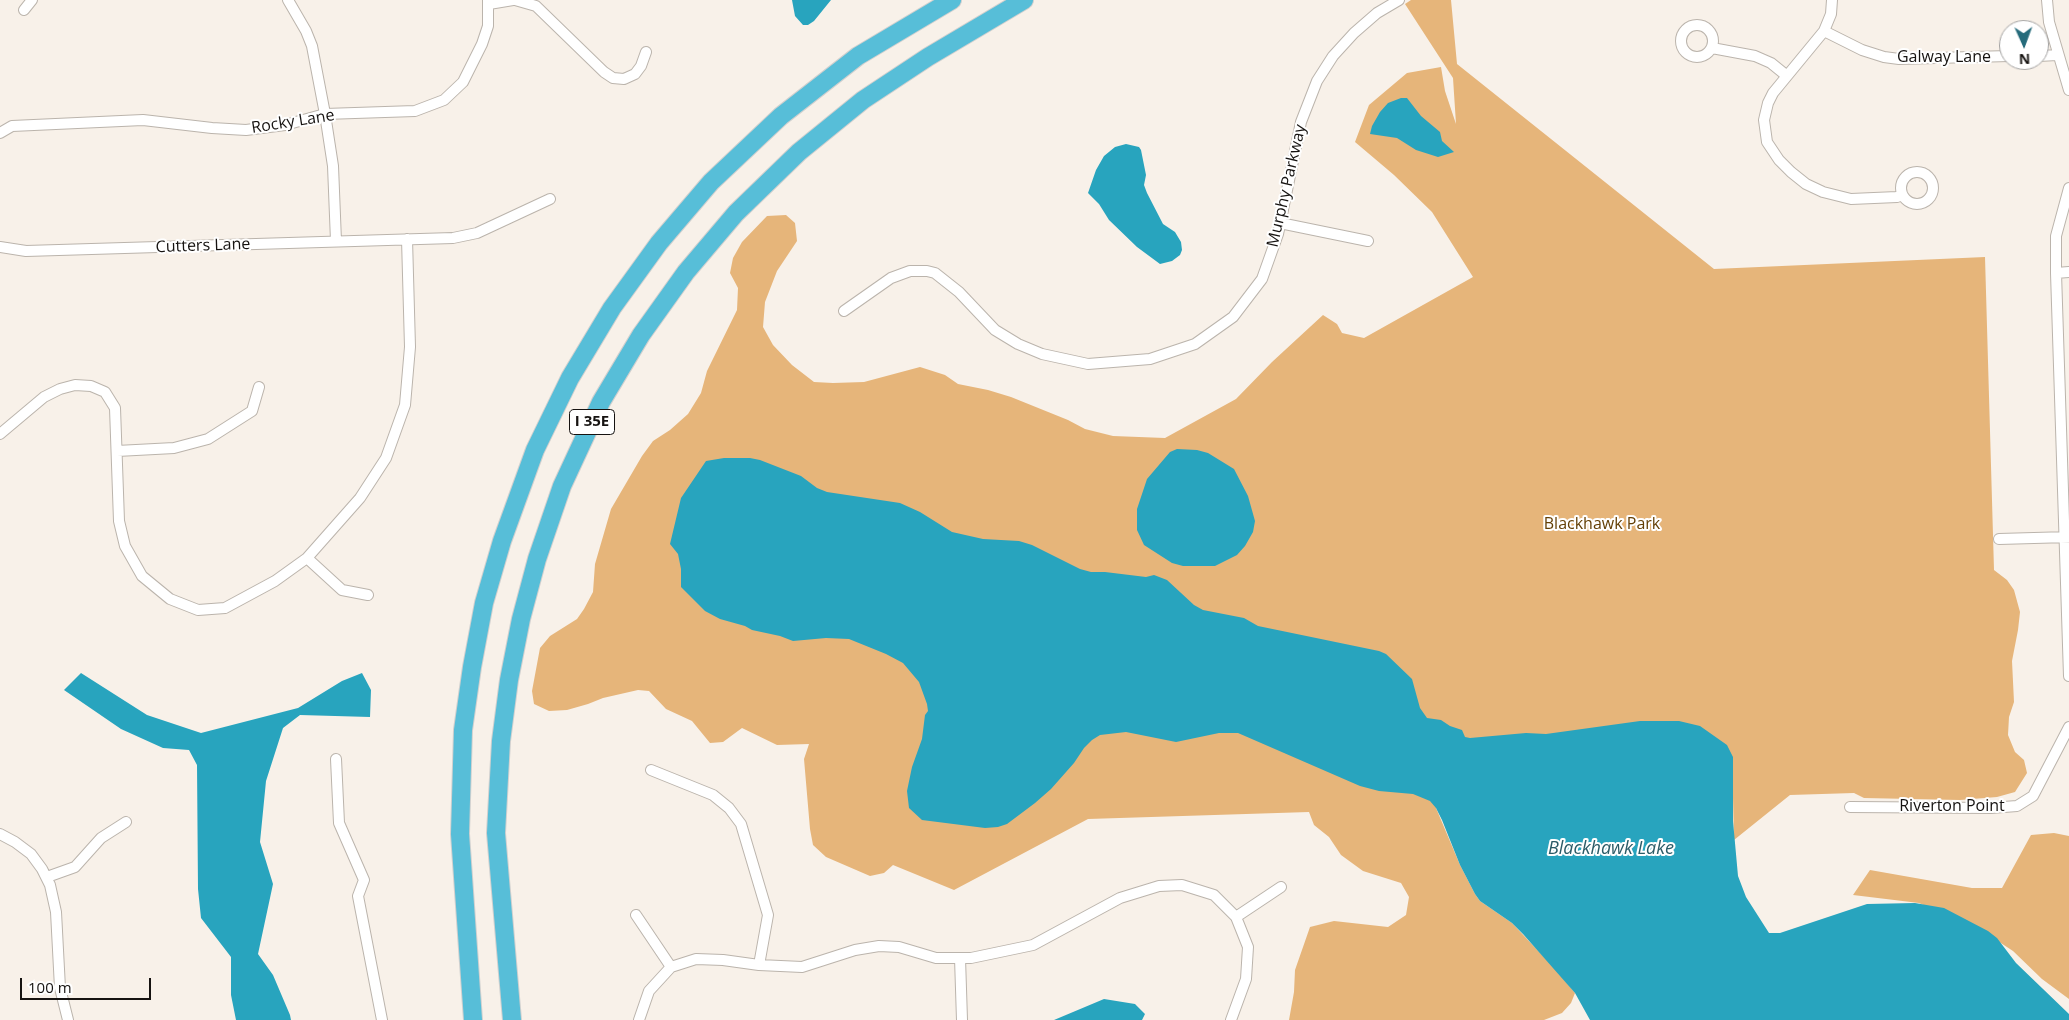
<!DOCTYPE html>
<style>
body{margin:0}
#map{position:relative;width:2069px;height:1020px;overflow:hidden;background:#f8f1e9;font-family:"Open Sans",sans-serif}
canvas{display:block}
.north{position:absolute;left:1999px;top:20px;width:50px;height:50px;box-sizing:border-box;background:#fff;border:1px solid #a2a1a0;border-radius:50%;rotate:178deg;font-size:14px;font-weight:700;line-height:20px;text-align:center;color:#161311}
.north::after{content:'';display:block;margin:auto;width:18px;height:22px;background:#266b7b;clip-path:polygon(50% 0,100% 100%,50% 72%,0 100%)}
.scale{position:absolute;left:20px;top:978px;width:131px;height:22px;box-sizing:border-box;border:2px solid #161311;border-top:0;padding-left:6px;font-size:15px;line-height:18px;white-space:nowrap;color:#161311;-webkit-text-stroke:4px #fff;paint-order:stroke}
</style>
<div id="map">
<canvas width="2069" height="1020"></canvas>
<div class="north">N</div>
<div class="scale">100 m</div>
</div>
<script>
const c = document.querySelector('canvas').getContext('2d');
c.lineJoin = 'round';
function fill(path, color) {
  c.fillStyle = color;
  c.fill(path, 'evenodd');
}
function shape(rows) {
  const path = new Path2D();
  for (const r of rows) {
    if (r.length === 3) {
      path.moveTo(r[0] + r[2], r[1]);
      path.arc(r[0], r[1], r[2], 0, 2 * Math.PI);
      continue;
    }
    path.moveTo(r[0], r[1]);
    for (let i = 2; i < r.length; i += 2) path.lineTo(r[i], r[i + 1]);
  }
  return path;
}
function strokePath(path, color, width, dash) {
  c.strokeStyle = color;
  c.lineWidth = width;
  c.lineCap = dash ? 'butt' : 'round';
  c.setLineDash(dash || []);
  c.stroke(path);
}
function drawText(font, color, halo, rows, align = 'center') {
  c.font = font + ' "Open Sans",sans-serif';
  c.lineWidth = 4;
  c.setLineDash([]);
  c.textBaseline = 'middle';
  c.strokeStyle = halo;
  c.fillStyle = color;
  for (const [text, x, y, turn = 0] of rows) {
    c.save();
    c.translate(x, y);
    c.rotate((+turn || 0) * Math.PI / 180);
    c.textAlign = isNaN(turn) ? turn : align;
    if (halo) c.strokeText(text, 0, 0);
    c.fillText(text, 0, 0);
    c.restore();
  }
}
fill(shape([
 [1411,0,1451,0,1457,64,1714,269,1985,257,1994,570,2007,580,2014,590,2020,612,2018,630,2012,661,2014,702,2009,717,2008,735,2015,752,2024,760,2027,773,2015,792,1997,797,1960,800,1864,798,1854,793,1790,795,1734,840,1733,798,1436,808,1460,865,1475,894,1480,901,1512,923,1558,972,1575,993,1571,1003,1562,1013,1544,1020,1289,1020,1294,992,1295,970,1310,927,1334,921,1388,927,1406,915,1409,897,1401,883,1363,871,1341,855,1329,837,1314,825,1309,812,1088,819,954,890,893,865,884,873,870,876,826,857,813,845,810,829,804,759,809,744,777,745,742,728,723,742,710,743,692,721,666,709,649,691,638,690,603,698,588,704,567,710,549,711,534,704,532,691,540,648,550,636,577,619,584,609,593,592,595,564,611,509,642,456,653,441,670,430,688,414,701,393,707,371,737,310,738,288,730,273,733,258,742,242,767,216,786,215,795,223,797,241,777,271,765,302,763,327,773,345,792,365,814,382,833,383,864,382,920,367,945,375,958,384,988,390,1011,397,1068,420,1085,429,1113,436,1165,438,1236,399,1272,362,1323,315,1337,324,1342,333,1364,338,1473,277,1432,212,1394,175,1355,142,1369,105,1407,73,1441,67,1445,91,1456,124,1453,78,1405,4],
 [2054,833,2069,836,2069,999,2042,979,2013,951,1981,930,1919,903,1853,895,1870,870,1972,888,2002,888,2031,835]
]), '#e6b57a');
fill(shape([
 [792,0,831,0,814,21,808,25,803,25,795,16],
 [1401,98,1407,98,1421,116,1440,132,1442,141,1454,152,1438,157,1416,150,1397,138,1370,134,1372,126,1380,112,1388,103],
 [1126,144,1139,147,1141,150,1146,175,1144,185,1147,193,1163,224,1175,232,1181,242,1182,250,1180,255,1172,261,1160,264,1137,247,1109,220,1099,204,1088,193,1096,170,1104,156,1115,147],
 [1177,449,1197,450,1208,453,1234,469,1248,496,1255,521,1253,532,1245,546,1237,555,1215,566,1183,566,1172,563,1144,545,1137,530,1137,509,1147,479,1170,452],
 [724,458,750,458,760,460,801,476,817,488,827,492,900,503,920,512,952,532,983,539,1019,541,1032,545,1080,569,1091,572,1105,572,1146,577,1154,575,1167,580,1194,605,1203,610,1244,618,1258,626,1379,651,1386,654,1412,679,1420,708,1427,718,1441,720,1450,726,1462,730,1465,737,1470,738,1526,733,1546,734,1640,721,1679,721,1700,726,1727,745,1733,757,1733,821,1738,876,1746,897,1769,933,1780,933,1867,904,1915,903,1944,908,1988,931,1997,938,2016,963,2069,1014,2069,1020,1590,1020,1575,993,1523,934,1512,923,1480,901,1475,894,1460,865,1442,820,1436,808,1430,801,1413,794,1379,791,1360,786,1238,733,1219,733,1176,742,1126,732,1100,735,1092,740,1084,748,1074,763,1051,789,1035,803,1007,824,998,827,985,828,922,820,909,808,907,791,912,767,922,739,925,715,928,711,927,704,919,682,903,663,886,654,849,639,826,638,793,641,780,636,752,630,745,626,720,619,705,611,681,587,681,569,678,554,670,544,681,498,706,461],
 [81,673,147,715,201,733,298,708,342,681,362,673,371,690,370,717,300,715,283,728,266,781,260,842,273,884,258,954,273,975,290,1015,291,1020,236,1020,231,995,231,957,201,918,198,889,197,765,189,750,163,748,121,729,64,690],
 [1104,999,1135,1004,1145,1014,1142,1020,1054,1020]
]), '#28a4be');
const minor = shape([
 [288,0,306,31,312,46,325,114,333,166,336,241],
 [515,0,536,6,604,72,613,78,624,79,635,74,641,66,646,52],
 [1832,0,1831,14,1824,31,1773,93,1768,103,1764,120,1767,142,1779,160,1791,172,1806,184,1823,192,1851,199,1897,197,1902,195],
 [2047,0,2049,22,2069,90],
 [489,4,513,0],
 [24,10,32,0],
 [1697,41,16],
 [1824,31,1862,50,1884,57,1899,59,2009,56],
 [1712,48,1755,56,1771,63,1787,76],
 [2039,56,2057,55],
 [0,133,12,126,143,120,212,128,246,130,285,125,325,114,415,111,444,100,463,82,482,44,488,26,488,0],
 [1917,188,16],
 [2069,188,2056,236,2056,273,2069,676],
 [1280,223,1368,241],
 [0,247,26,251,453,238,477,233,550,199],
 [2056,273,2069,272],
 [844,311,891,278,910,271,927,271,935,273,959,292,995,330,1018,344,1042,354,1088,364,1150,359,1195,344,1233,317,1262,279,1278,234,1301,122,1317,81,1333,56,1354,33,1377,13,1399,0],
 [0,434,44,397,60,389,75,385,91,386,105,392,115,408,119,521,125,546,142,576,170,599,198,610,225,608,275,581,307,558,360,498,386,458,405,405,410,347,407,239],
 [117,451,174,448,208,439,252,411,259,387],
 [1999,539,2069,537],
 [307,558,342,590,368,595],
 [336,759,339,823,364,880,358,896,382,1020],
 [651,770,713,795,729,808,741,824,768,915,759,965],
 [1850,807,1991,808,2017,806,2033,796,2069,727],
 [0,834,15,842,31,854,42,869,50,885,56,912,60,988,68,1020],
 [47,877,75,867,101,838,126,822],
 [636,915,671,967],
 [1236,917,1281,887],
 [960,958,962,1020],
 [639,1020,649,991,671,967,696,959,723,960,759,965,802,967,855,950,879,946,899,947,936,958,971,958,1033,945,1120,898,1159,886,1182,885,1214,895,1236,917,1248,947,1246,979,1231,1020]
]);
const motorway = shape([
 [473,1020,460,834,463,730,472,667,484,603,502,541,535,450,570,378,612,308,659,243,711,182,781,116,858,56,952,0],
 [512,1020,496,833,501,741,509,680,521,619,537,559,562,486,601,402,641,335,686,272,736,213,799,152,863,100,928,57,1024,0]
]);
strokePath(minor, '#bbb4ac', 12);
strokePath(motorway, '#d0d0cf', 20);
strokePath(minor, '#fff', 10);
strokePath(motorway, '#57bed8', 18);
for (const [x, y, w] of [
 [592,422,45]
]) {
  const box = new Path2D();
  box.roundRect(x - w / 2, y - 12.5, w, 25, 4);
  c.fillStyle = '#fff';
  c.fill(box);
  strokePath(box, '#161311', 1);
}
drawText('bold 15px', '#161311', null, [
 ["I 35E",592,422]
]);
drawText('16px', '#161311', '#fff', [
 ["Galway Lane",1944,57],
 ["Rocky Lane",293,122,-9],
 ["Murphy Parkway",1287,186,-77],
 ["Cutters Lane",203,246,-2],
 ["Riverton Point",1952,806]
]);
drawText('16px', '#643f05', '#fff', [
 ["Blackhawk Park",1602,524]
]);
drawText('italic 18px', '#2b5b67', '#fff', [
 ["Blackhawk Lake",1611,849]
]);
</script>
